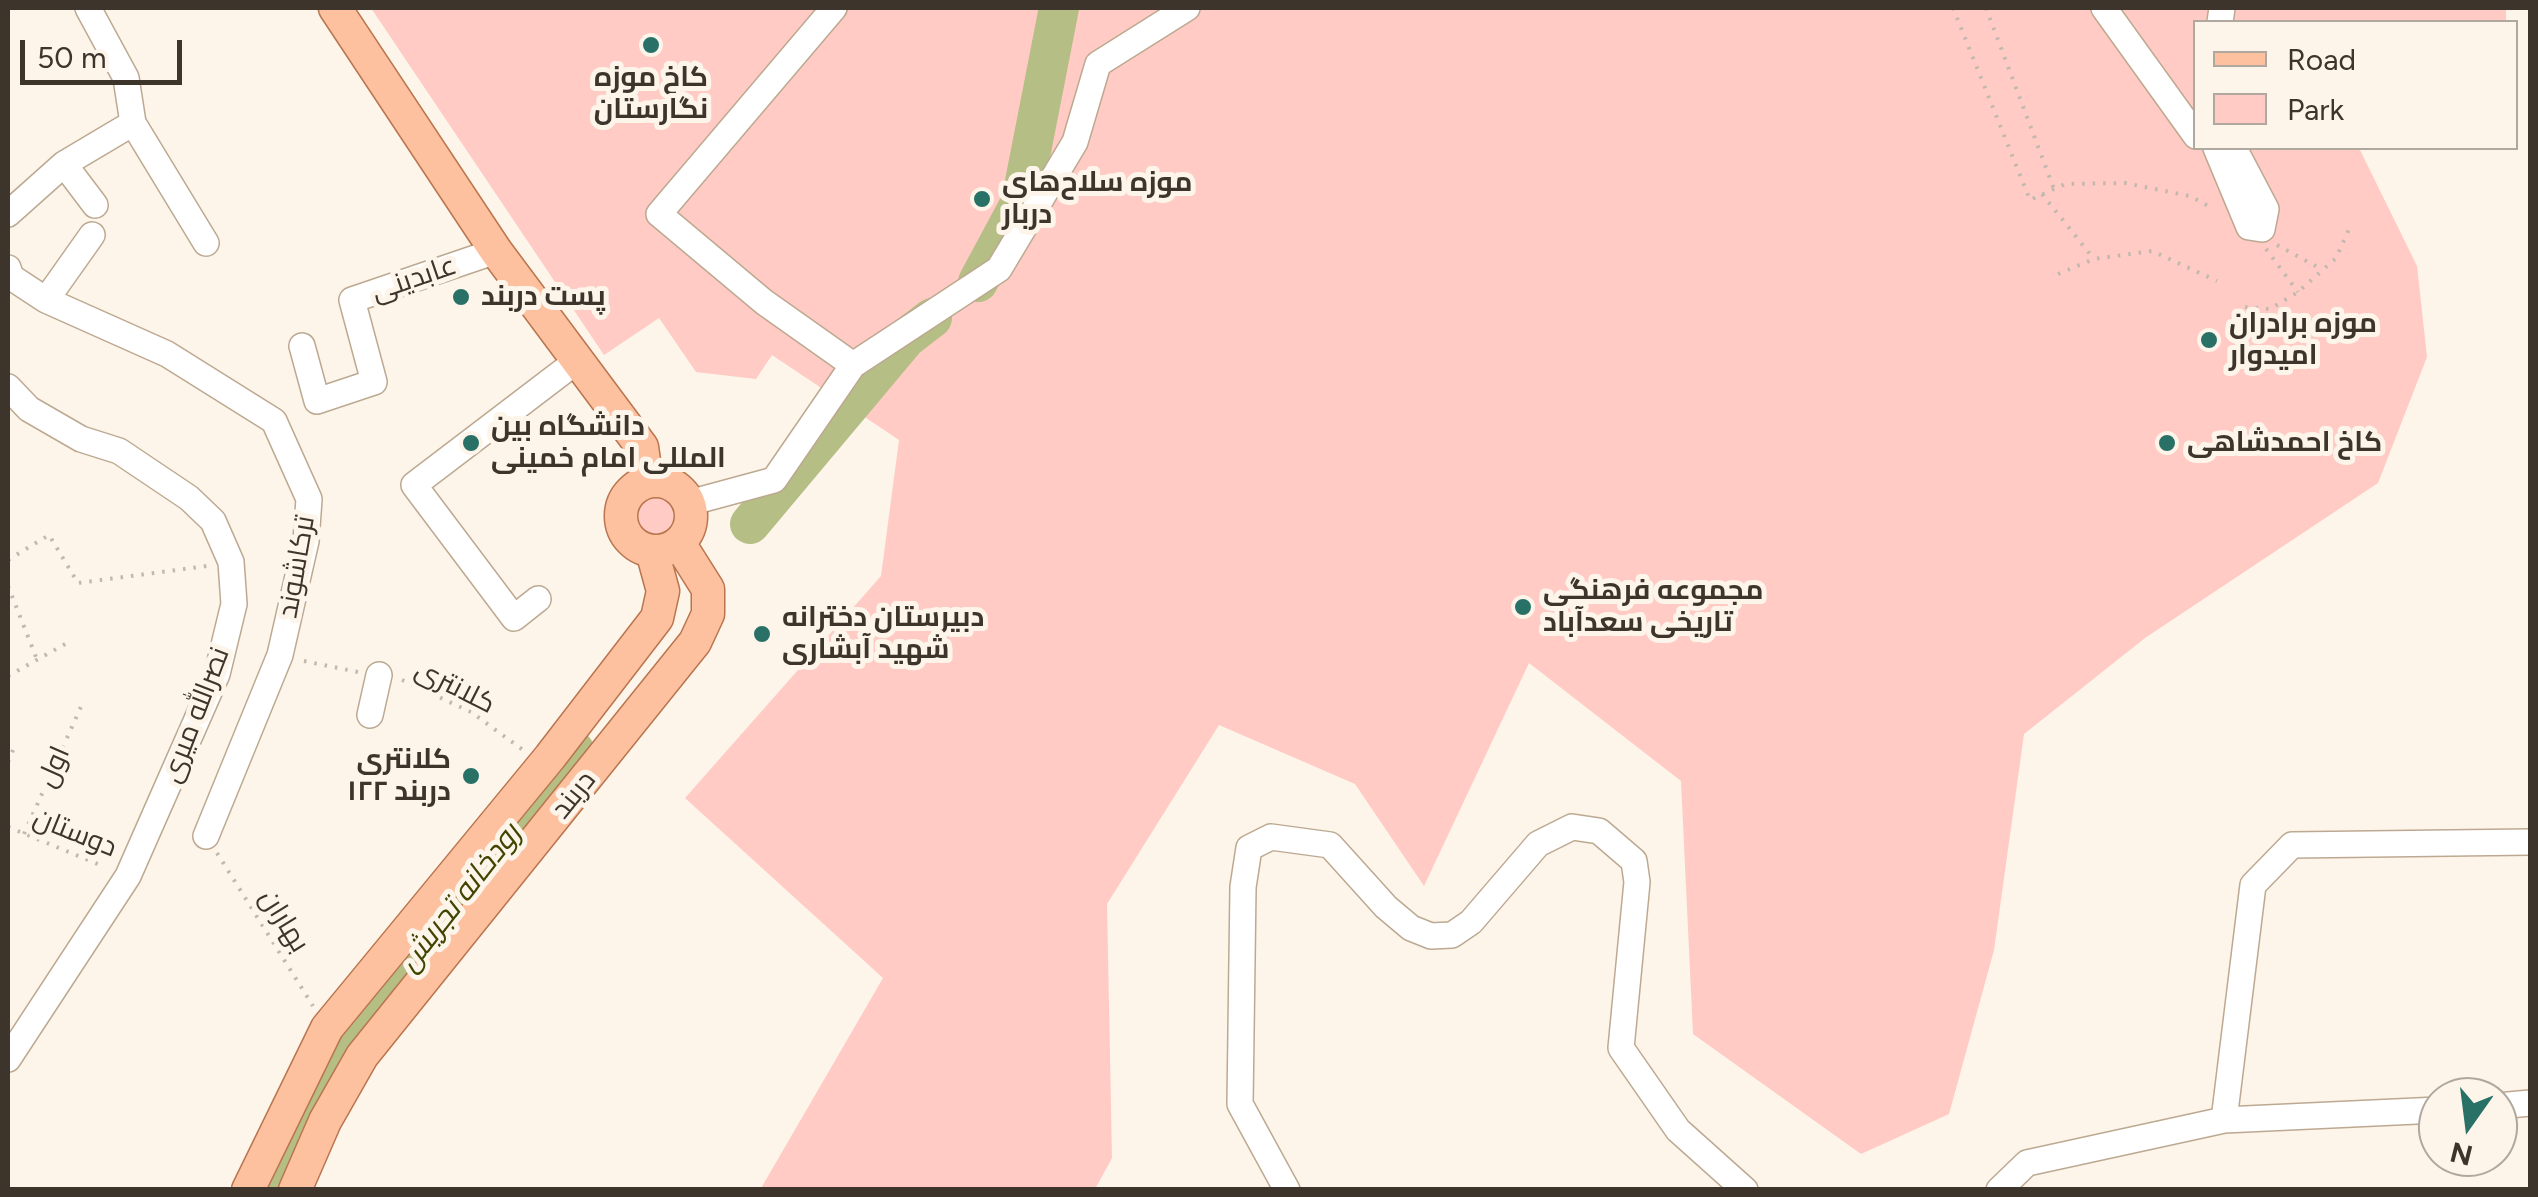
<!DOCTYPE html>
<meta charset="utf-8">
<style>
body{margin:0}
#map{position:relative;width:2538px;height:1197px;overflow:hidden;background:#fdf4ea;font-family:Figtree,sans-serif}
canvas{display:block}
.frame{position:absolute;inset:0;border:10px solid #3d352b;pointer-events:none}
.legend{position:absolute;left:2193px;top:20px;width:325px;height:130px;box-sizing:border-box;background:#fdf4ea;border:2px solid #b0a89e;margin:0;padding:12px 18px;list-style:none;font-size:30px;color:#3d352b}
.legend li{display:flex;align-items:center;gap:20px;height:50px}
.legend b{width:50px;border:2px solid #b0a89e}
.north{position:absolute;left:2418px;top:1077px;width:100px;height:100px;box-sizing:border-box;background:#fdf4ea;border:2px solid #b0a89e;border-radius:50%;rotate:194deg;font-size:28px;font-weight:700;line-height:40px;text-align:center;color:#3d352b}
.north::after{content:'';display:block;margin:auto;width:35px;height:45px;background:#297066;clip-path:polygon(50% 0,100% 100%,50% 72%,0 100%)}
.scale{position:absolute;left:20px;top:40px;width:162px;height:45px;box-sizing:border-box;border:5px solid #3d352b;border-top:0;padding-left:12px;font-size:30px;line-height:35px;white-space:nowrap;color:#3d352b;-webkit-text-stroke:8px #fdf4ea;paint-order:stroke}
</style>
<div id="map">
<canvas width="2538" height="1197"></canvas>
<div class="frame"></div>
<ul class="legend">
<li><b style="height:12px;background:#fdc1a0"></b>Road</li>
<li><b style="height:28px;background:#ffcbc4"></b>Park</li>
</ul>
<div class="north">N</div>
<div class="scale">50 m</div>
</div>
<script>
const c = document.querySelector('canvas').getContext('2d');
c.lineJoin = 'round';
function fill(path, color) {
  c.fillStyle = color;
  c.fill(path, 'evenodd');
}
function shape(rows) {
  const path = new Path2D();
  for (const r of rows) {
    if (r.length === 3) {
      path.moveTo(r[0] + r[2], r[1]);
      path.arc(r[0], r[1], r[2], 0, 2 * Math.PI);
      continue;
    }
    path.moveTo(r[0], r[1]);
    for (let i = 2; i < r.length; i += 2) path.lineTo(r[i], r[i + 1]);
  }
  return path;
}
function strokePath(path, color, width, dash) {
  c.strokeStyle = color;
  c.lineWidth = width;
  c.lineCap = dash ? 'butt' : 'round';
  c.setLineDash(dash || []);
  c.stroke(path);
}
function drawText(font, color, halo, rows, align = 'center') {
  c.font = font + ' Figtree,Cairo,sans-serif';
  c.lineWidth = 10;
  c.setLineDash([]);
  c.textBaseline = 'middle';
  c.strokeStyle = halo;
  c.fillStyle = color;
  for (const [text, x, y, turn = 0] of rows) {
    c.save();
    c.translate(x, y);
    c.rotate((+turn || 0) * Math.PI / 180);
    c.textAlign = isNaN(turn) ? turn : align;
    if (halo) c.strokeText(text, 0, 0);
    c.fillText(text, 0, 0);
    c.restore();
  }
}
fill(shape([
 [371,8,2506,8,2506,22,2196,22,2196,148,2359,148,2417,266,2427,357,2378,483,2145,638,2024,734,1994,950,1949,1114,1861,1154,1693,1034,1681,781,1529,663,1424,886,1355,784,1219,725,1107,904,1112,1158,1095,1189,760,1190,883,978,685,798,881,576,899,440,772,355,756,379,696,372,659,318,604,355],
 [656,517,20]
]), '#ffcbc4');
strokePath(shape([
 [978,282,1021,202,1059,8],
 [750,524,906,338,932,318],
 [271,1190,331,1065,574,750]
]), '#b5be84', 40);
const minor = shape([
 [834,8,659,214,764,302,853,365,999,269,1075,142,1098,64,1187,8],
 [2104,8,2196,136],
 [2220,22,2222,8],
 [133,123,206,243],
 [2216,148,2249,227,2262,229,2266,209,2234,148],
 [64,164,95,205],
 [8,214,64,164,133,123,126,78,88,8],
 [8,268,11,277,46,300,167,354,274,421,309,499,306,541,280,655,206,836],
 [46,300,92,235],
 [302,346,317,401,374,382,352,300,496,251],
 [8,387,29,409,81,439,119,451,189,498,213,521,231,562,234,604,217,674,128,876,8,1059],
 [689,503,774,480,853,365],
 [538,599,514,618,414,485,578,360],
 [370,715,379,675],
 [2498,1106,2530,1103],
 [2224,1120,2253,885,2292,845,2530,842],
 [1287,1190,1240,1104,1243,887,1249,848,1271,837,1330,845,1386,907,1411,928,1431,936,1452,935,1471,922,1538,844,1572,827,1599,831,1634,861,1637,882,1621,1048,1678,1130,1745,1190],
 [1999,1190,2027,1163,2224,1120,2438,1110]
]);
const major = shape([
 [335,8,496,251,642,447,647,482],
 [656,516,35],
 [248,1190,327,1028,550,757,657,618,663,591,652,551],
 [295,1190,325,1121,362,1056,695,642,708,614,708,589,679,543]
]);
strokePath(minor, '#bda991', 28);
strokePath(major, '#b9754e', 35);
strokePath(shape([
 [1953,8,2030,200,2065,184,2125,183,2190,196,2214,209],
 [1986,8,2054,189],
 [2042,194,2094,259],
 [2277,245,2323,270],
 [2266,249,2298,292],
 [2058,274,2094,259,2152,251,2217,281],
 [2245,307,2270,309,2298,292,2336,258,2350,227],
 [8,560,49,535,78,583,207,566],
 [8,586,38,662],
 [304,661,358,672],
 [8,676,67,643],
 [402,680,471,712,523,750],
 [8,762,16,743],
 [8,827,105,867],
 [24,834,84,700],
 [217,853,313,1006]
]), '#c1b9af', 4, [2.5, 8]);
strokePath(minor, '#fff', 25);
strokePath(major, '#fdc1a0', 32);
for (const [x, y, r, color] of [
 [651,45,10,"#297066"],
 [982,199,10,"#297066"],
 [461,297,10,"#297066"],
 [2209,340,10,"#297066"],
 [471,443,10,"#297066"],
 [2167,443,10,"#297066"],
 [1523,607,10,"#297066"],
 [762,634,10,"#297066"],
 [471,776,10,"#297066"]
]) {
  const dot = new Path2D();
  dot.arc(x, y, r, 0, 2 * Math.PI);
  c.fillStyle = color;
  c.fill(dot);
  strokePath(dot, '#fdf4ea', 4);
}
drawText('bold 28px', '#3d352b', '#fdf4ea', [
 ["کاخ موزه",651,78,"center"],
 ["نگارستان",651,110,"center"],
 ["موزه سلاح‌های",1002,183],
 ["دربار",1002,215],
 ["پست دربند",481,297],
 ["موزه برادران",2229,324],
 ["امیدوار",2229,356],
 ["دانشگاه بین",491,427],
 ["المللی امام خمینی",491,459],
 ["کاخ احمدشاهی",2187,443],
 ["مجموعه فرهنگی",1543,591],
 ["تاریخی سعدآباد",1543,623],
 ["دبیرستان دخترانه",782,618],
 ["شهید آبشاری",782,650],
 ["کلانتری",451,760,"right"],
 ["۱۲۲ دربند",451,792,"right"]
], 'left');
drawText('28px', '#3d352b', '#fdf4ea', [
 ["عابدینی",414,279,-19],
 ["ترکاشوند",297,567,-80],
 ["کلانتری",455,687,27],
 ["نصرالله میری",196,715,-69],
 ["اول",54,767,-66],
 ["دربند",574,795,-51],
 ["دوستان",75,833,22],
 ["بهاران",284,921,58]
]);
drawText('italic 30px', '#404600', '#fdf4ea', [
 ["رودخانه تجریش",460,898,-52]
]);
</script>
